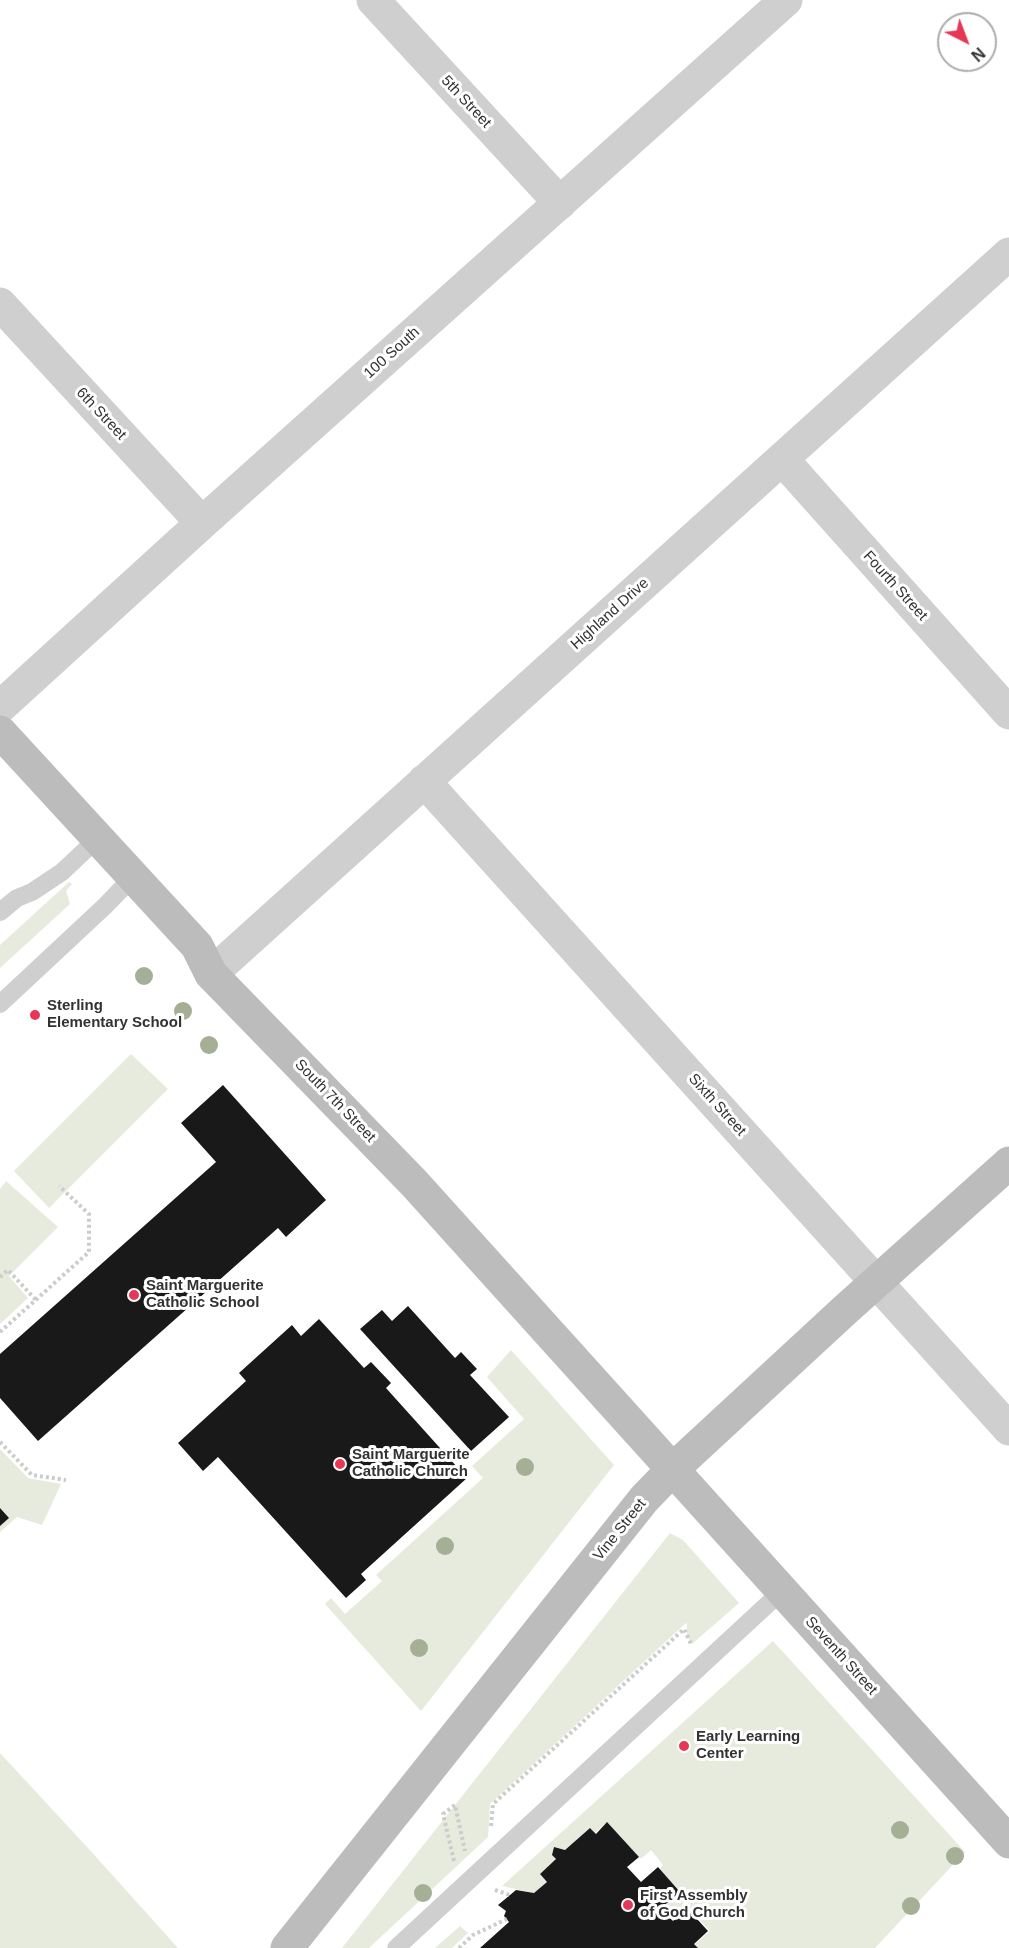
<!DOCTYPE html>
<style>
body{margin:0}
#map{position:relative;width:1009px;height:1948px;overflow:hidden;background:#fff;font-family:Arial,sans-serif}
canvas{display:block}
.north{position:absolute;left:937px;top:12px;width:60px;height:60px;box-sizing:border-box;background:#fff;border:2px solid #adadad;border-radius:50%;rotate:138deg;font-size:16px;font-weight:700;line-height:24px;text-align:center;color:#323232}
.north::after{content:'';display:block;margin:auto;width:21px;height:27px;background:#e63754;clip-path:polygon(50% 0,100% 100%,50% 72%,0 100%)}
</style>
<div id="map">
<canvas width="1009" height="1948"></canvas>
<div class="north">N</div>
</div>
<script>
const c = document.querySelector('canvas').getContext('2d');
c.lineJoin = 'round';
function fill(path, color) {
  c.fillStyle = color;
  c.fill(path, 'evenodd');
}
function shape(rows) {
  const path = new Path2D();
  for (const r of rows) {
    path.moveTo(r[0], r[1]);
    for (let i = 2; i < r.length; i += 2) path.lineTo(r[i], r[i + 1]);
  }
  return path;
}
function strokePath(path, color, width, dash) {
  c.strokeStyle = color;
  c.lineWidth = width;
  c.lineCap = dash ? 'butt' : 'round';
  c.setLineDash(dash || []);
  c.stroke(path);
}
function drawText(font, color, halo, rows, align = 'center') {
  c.font = font + ' Arial,sans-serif';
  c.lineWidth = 6;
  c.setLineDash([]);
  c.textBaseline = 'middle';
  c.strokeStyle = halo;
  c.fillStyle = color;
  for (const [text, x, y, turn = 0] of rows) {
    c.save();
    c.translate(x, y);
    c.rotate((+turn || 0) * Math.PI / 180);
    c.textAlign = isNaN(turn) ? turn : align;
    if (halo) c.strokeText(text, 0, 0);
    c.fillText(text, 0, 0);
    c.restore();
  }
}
fill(shape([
 [69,882,72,884,66,891,70,904,0,968,0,945],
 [131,1054,168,1089,49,1208,14,1171],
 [6,1181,58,1227,9,1276,28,1298,0,1324,0,1189],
 [511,1350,614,1465,421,1711,325,1604,331,1598,345,1614,382,1581,376,1575,483,1478,472,1466,524,1419,487,1377],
 [0,1449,28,1478,61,1484,42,1525,17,1517,0,1532],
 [670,1533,683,1540,739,1603,692,1644,687,1636,687,1624,686,1623,490,1804,488,1837,369,1948,342,1948],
 [773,1641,965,1852,875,1948,698,1948,695,1944,710,1931,688,1907,690,1904,673,1920,661,1908,679,1891,660,1869,663,1865,651,1850,642,1858,639,1858,606,1823,595,1833,590,1828,565,1850,554,1847,552,1855,556,1859,540,1874,547,1882,534,1893,502,1886],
 [0,1753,88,1848,178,1948,0,1948],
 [460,1926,468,1933,452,1948,435,1948]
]), '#e6ebdd');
fill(shape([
 [223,1085,326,1200,286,1237,278,1228,38,1441,0,1398,0,1354,216,1162,181,1123],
 [408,1306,455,1358,461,1352,477,1369,470,1375,509,1417,471,1451,360,1329,382,1310,392,1321],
 [319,1319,364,1368,371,1362,391,1383,386,1388,467,1478,361,1574,366,1580,346,1598,218,1457,203,1471,178,1443,246,1381,239,1373,292,1325,301,1336],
 [0,1508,9,1518,0,1526],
 [607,1822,639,1857,627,1867,641,1882,658,1867,680,1892,661,1908,673,1921,687,1908,708,1931,694,1944,698,1948,480,1948,509,1922,504,1916,506,1911,498,1905,516,1890,534,1893,547,1882,540,1874,556,1859,552,1855,554,1847,565,1850,590,1828,596,1834]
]), '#191919');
strokePath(shape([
 [0,1277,8,1270,36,1300],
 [0,1332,89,1252,89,1214,59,1186],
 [0,1442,32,1475,66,1480],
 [491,1826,493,1804,684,1629,691,1644],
 [454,1861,443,1814,455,1805,465,1851],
 [495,1890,510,1895],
 [459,1948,473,1935,507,1919]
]), '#ccc', 4, [3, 3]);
strokePath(shape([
 [0,912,17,898,32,892,62,872,97,839],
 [0,1004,105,906,133,877],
 [396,1948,782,1591]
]), '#cfcfcf', 18);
strokePath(shape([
 [373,0,560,203],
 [0,304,202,523],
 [782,459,1009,713],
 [0,707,202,523,786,0],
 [424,781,1009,1429],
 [211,974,1009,254]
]), '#cfcfcf', 33);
strokePath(shape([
 [0,732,197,946,211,974,414,1183,1009,1842],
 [287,1948,644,1499,673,1469,845,1310,1009,1163]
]), '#bcbcbc', 33);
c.fillStyle = '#a4af95';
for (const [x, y] of [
 [144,976],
 [183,1011],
 [209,1045],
 [525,1467],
 [445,1546],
 [419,1648],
 [900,1830],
 [955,1856],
 [423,1893],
 [911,1906]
]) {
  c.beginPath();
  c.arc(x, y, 9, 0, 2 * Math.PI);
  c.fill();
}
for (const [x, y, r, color] of [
 [35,1015,6,"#e63754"],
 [134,1295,6,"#e63754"],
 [340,1464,6,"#e63754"],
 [684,1746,6,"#e63754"],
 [628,1905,6,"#e63754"]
]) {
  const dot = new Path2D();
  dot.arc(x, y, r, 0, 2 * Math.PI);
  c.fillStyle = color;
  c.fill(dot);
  strokePath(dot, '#fff', 2);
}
drawText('15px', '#323232', '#fff', [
 ["5th Street",466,102,47],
 ["100 South",392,353,-42],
 ["6th Street",101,414,47],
 ["Fourth Street",895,586,48],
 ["Highland Drive",610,614,-42],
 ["South 7th Street",335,1101,46],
 ["Sixth Street",717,1105,48],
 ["Vine Street",620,1530,-51],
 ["Seventh Street",841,1656,48]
]);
drawText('bold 15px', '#323232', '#fff', [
 ["Sterling",47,1006],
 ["Elementary School",47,1023],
 ["Saint Marguerite",146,1286],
 ["Catholic School",146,1303],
 ["Saint Marguerite",352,1455],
 ["Catholic Church",352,1472],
 ["Early Learning",696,1737],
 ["Center",696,1754],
 ["First Assembly",640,1896],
 ["of God Church",640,1913]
], 'left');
</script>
